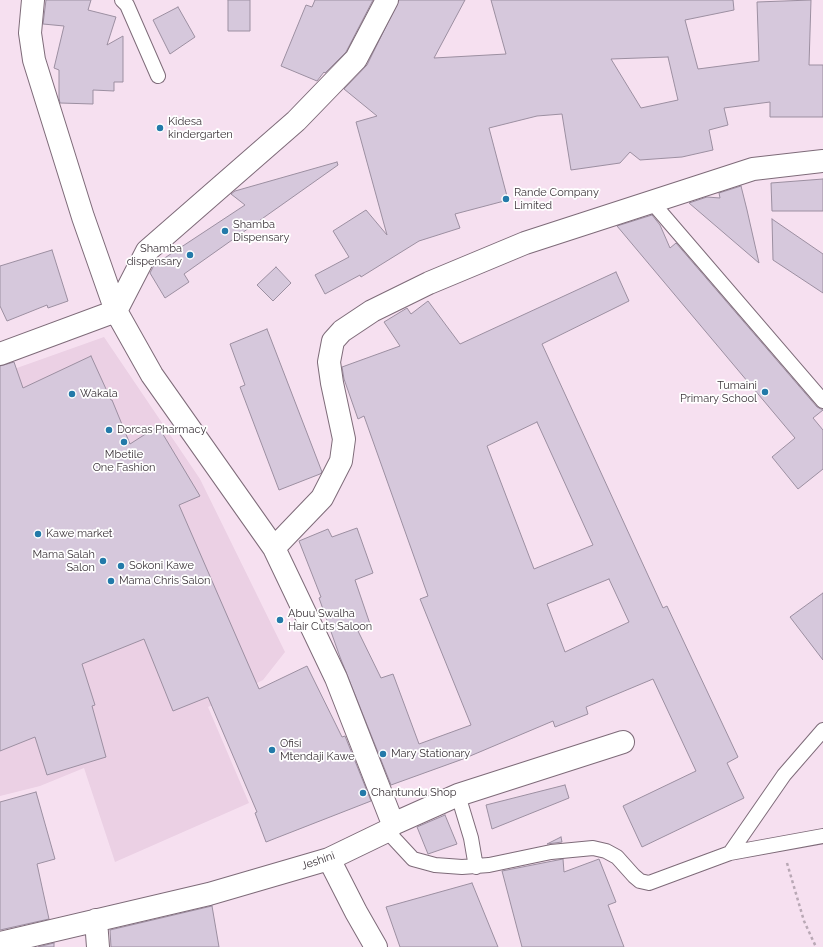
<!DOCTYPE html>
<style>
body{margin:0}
canvas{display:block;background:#f6e0f0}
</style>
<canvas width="823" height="947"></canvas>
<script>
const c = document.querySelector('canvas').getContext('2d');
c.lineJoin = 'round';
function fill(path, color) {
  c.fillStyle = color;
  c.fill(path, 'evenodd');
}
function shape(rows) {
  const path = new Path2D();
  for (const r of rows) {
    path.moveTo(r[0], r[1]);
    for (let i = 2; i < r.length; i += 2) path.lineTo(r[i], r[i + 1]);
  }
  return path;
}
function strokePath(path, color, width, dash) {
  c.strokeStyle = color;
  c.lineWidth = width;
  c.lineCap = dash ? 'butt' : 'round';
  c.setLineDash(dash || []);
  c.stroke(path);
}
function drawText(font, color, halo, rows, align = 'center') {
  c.font = font + ' Raleway,sans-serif';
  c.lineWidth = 3.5;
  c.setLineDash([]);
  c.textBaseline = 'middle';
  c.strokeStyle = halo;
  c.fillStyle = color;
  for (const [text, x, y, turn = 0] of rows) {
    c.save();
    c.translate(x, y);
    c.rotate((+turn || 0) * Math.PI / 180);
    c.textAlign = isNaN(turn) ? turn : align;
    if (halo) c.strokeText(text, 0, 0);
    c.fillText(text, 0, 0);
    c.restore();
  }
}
fill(shape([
 [104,337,200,479,285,652,263,680,208,707,249,803,115,862,84,768,40,786,0,796,0,374]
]), '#ebd0e4');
const building = shape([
 [46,0,91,0,88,10,116,17,107,45,123,36,123,82,114,82,114,91,93,90,93,104,60,103,59,98,59,70,54,68,64,26,43,24,46,0],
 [228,0,250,0,250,31,228,31,228,0],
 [315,0,373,0,346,52,325,73,324,72,317,81,281,66,306,5,312,7,315,0],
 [399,0,465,0,434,58,506,54,491,0,733,0,734,10,685,20,698,69,759,61,757,2,811,0,809,65,823,65,823,117,770,117,770,102,724,108,728,125,709,130,713,150,682,157,640,160,630,152,620,163,571,170,562,114,537,116,489,128,508,200,455,214,460,228,419,241,361,277,360,275,325,294,315,275,349,257,333,231,366,210,387,235,356,122,377,116,344,89,367,65,399,0],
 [668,57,678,100,641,108,611,59,668,57],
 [178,7,195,37,170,54,153,20,178,7],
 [337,162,338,165,184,274,189,282,165,298,150,273,154,265,245,205,231,194,235,191,337,162],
 [823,179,823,211,772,211,771,183,823,179],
 [741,186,747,210,759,263,689,203,707,197,720,198,719,193,741,186],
 [652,215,660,225,670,248,676,243,817,407,823,410,813,418,823,430,823,469,798,489,772,457,795,438,617,226,652,215],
 [772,219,823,254,823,293,773,260,772,219],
 [52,250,68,301,48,308,47,305,7,321,0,306,0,266,52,250],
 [276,267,291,283,273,301,257,285,276,267],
 [616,272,629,301,542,344,663,608,667,606,738,757,727,763,744,798,642,847,623,806,696,771,653,679,586,707,588,714,555,727,553,721,463,759,391,785,340,657,319,598,321,597,299,541,328,529,332,537,357,528,373,573,355,580,371,627,358,631,381,678,393,674,419,744,471,725,420,599,428,596,364,416,358,419,344,379,342,367,400,346,384,322,407,308,411,314,428,301,460,344,616,272],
 [537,422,593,545,534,569,487,446,537,422],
 [609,579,629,622,565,652,547,604,609,579],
 [267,329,322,472,320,474,279,490,240,387,245,385,230,344,267,329],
 [91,356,111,400,112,400,130,444,158,426,200,496,179,505,259,689,307,666,342,737,345,736,371,801,266,842,255,813,257,812,208,697,173,711,144,639,82,664,95,705,92,706,106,757,47,775,35,737,0,751,0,366,14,362,23,388,91,356],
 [823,593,823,660,790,617,823,593],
 [565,785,569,798,492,829,486,805,565,785],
 [36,792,55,859,37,864,49,919,0,930,0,802,36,792],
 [445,815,457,844,428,854,417,827,445,815],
 [561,837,562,842,547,844,561,837],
 [563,859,564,872,599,859,616,902,608,905,624,947,522,947,502,871,563,859],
 [472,883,498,947,400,947,386,907,472,883],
 [212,906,219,947,111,947,110,930,212,906],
 [54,943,54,947,38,947,54,943]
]);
fill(building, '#d6c8dc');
strokePath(building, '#9c8fa1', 1);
const lane = shape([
 [122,0,127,5,158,76],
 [651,201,823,401],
 [458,795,471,838,476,867],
 [387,831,413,859,435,865,462,867,489,865,551,852,593,848,606,851,617,857,634,876,640,881,649,883,730,853,823,836],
 [730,853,784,775,823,730]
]);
const street = shape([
 [33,0,30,33,34,60,83,217,116,311,152,375,274,548,336,678,393,824],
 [0,354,116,311,147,251,296,121,356,59,387,0],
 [274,548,322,498,341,461,344,439,332,383,329,362,333,341,342,331,372,311,429,283,525,243,753,169,823,161],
 [329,859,356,912,376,947],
 [96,920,98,947],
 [0,943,209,894,329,859,387,831,393,824,458,795,623,742]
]);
strokePath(lane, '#7e6b79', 16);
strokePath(street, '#7e6b79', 24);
strokePath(shape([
 [787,863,804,921,816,947]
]), '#b9a8b5', 2.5, [3, 3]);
strokePath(lane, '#fff', 14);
strokePath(street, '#fff', 22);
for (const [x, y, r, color] of [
 [160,128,4,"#237aa9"],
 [506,199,4,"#237aa9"],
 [225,231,4,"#237aa9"],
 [190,255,4,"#237aa9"],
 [765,392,4,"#237aa9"],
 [72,394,4,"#237aa9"],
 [109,430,4,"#237aa9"],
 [124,442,4,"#237aa9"],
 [38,534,4,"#237aa9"],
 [103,561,4,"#237aa9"],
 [121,566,4,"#237aa9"],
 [111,581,4,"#237aa9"],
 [280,620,4,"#237aa9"],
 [272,750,4,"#237aa9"],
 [383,754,4,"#237aa9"],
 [363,793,4,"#237aa9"]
]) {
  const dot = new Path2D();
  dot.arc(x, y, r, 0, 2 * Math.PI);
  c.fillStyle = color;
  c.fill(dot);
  strokePath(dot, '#fff', 1.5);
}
drawText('11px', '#3c343a', '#fff', [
 ["Kidesa",168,122],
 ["kindergarten",168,135],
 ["Rande Company",514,193],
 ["Limited",514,206],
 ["Shamba",233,225],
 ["Dispensary",233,238],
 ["Shamba",182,249,"right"],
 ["dispensary",182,262,"right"],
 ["Tumaini",757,386,"right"],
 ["Primary School",757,399,"right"],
 ["Wakala",80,394],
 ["Dorcas Pharmacy",117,430],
 ["Mbetile",124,455,"center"],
 ["One Fashion",124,468,"center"],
 ["Kawe market",46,534],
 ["Mama Salah",95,555,"right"],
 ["Salon",95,568,"right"],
 ["Sokoni Kawe",129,566],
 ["Mama Chris Salon",119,581],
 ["Abuu Swalha",288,614],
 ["Hair Cuts Saloon",288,627],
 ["Ofisi",280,744],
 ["Mtendaji Kawe",280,757],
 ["Mary Stationary",391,754],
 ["Chantundu Shop",371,793]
], 'left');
drawText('11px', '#3c343a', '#fff', [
 ["Jeshini",318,861,-19]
]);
</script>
